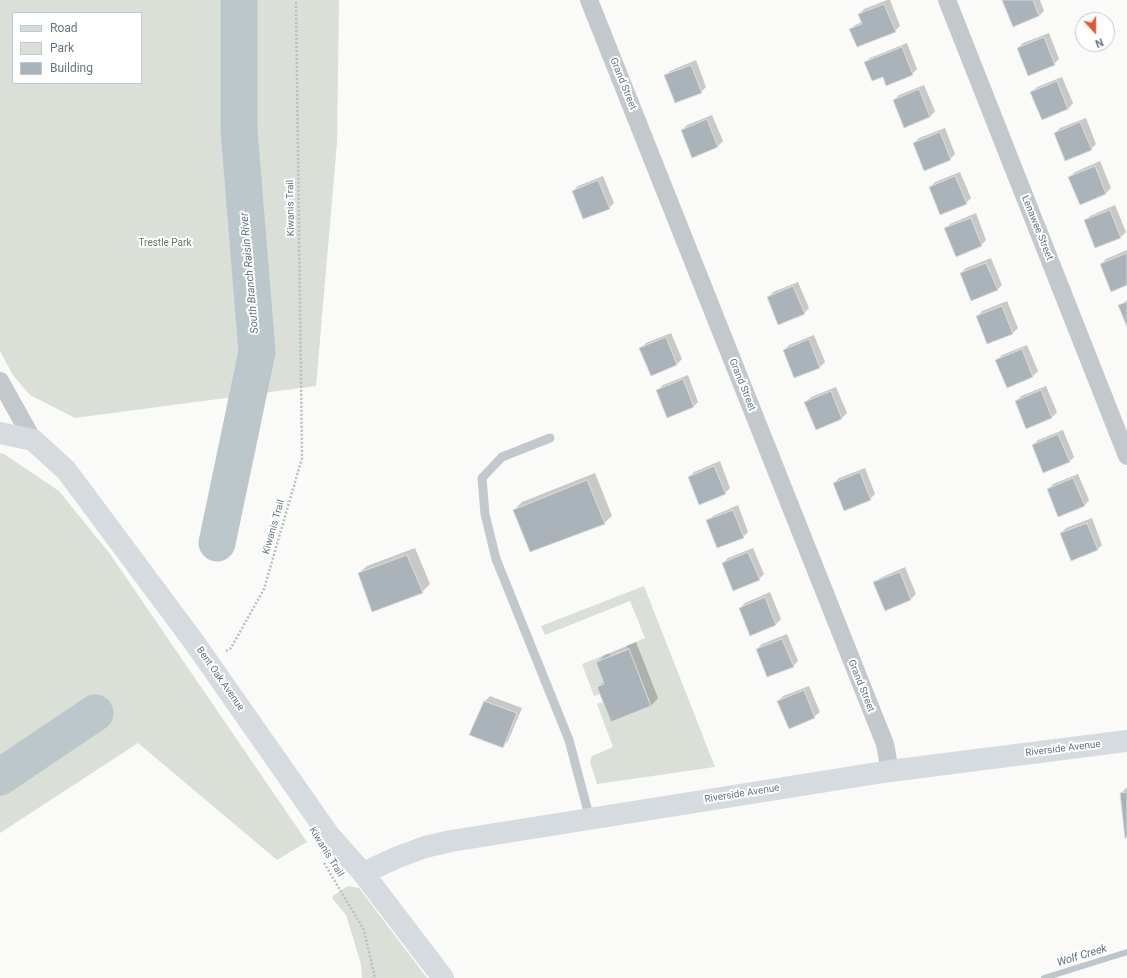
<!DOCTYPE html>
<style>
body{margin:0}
#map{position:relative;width:1127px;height:978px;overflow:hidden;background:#fafaf8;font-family:Roboto,sans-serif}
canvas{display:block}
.legend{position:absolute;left:12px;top:12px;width:130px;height:72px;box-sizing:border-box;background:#fff;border:1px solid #c1c8cd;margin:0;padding:5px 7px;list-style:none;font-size:12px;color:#657683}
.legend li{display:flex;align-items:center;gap:8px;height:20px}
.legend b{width:20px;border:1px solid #c1c8cd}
.north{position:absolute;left:1075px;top:12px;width:40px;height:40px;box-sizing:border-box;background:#fff;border:1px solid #c1c8cd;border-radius:50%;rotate:159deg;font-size:11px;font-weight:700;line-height:16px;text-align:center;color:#657683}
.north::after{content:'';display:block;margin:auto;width:14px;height:18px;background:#e4572e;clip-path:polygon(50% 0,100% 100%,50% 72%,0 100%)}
</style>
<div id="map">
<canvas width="1127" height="978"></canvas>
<ul class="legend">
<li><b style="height:5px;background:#d6dbdf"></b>Road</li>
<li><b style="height:11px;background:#dadfd7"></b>Park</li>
<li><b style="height:11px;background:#aab3b9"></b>Building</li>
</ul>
<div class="north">N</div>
</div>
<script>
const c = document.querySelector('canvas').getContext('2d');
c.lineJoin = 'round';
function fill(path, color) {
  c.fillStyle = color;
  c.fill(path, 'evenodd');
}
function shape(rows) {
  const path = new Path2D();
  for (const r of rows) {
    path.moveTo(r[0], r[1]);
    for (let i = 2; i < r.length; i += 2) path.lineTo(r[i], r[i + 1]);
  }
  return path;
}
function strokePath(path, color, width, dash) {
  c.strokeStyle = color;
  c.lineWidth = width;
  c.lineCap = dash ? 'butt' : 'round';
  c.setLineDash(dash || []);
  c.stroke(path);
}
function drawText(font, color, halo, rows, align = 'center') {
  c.font = font + ' Roboto,sans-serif';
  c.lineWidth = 4;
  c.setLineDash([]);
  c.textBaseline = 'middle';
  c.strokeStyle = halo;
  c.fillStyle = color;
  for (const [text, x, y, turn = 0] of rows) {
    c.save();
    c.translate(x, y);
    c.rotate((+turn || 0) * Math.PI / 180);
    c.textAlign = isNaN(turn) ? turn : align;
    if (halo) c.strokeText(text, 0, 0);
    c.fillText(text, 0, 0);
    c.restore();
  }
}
fill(shape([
 [0,0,339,0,337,143,316,386,75,418,30,395,13,375,0,351],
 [13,13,141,13,141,83,13,83],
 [0,453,4,454,59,491,110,554,307,842,277,860,138,743,0,833],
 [644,586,715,767,597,784,590,762,592,756,613,747,597,704,603,702,611,722,651,706,629,649,626,646,645,638,630,601,545,635,541,626],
 [609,653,610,657,596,662,604,684,597,687,600,694,594,696,582,664],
 [348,886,359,888,427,978,362,978,361,964,346,915,332,898,334,895]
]), '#dadfd7');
fill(shape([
 [887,0,890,0,900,26,895,31,850,30,855,25,862,22,859,14,864,9],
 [1003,0,1040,0,1044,11,1039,16],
 [1049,33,1059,59,1054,64,1018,48,1023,43],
 [907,43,917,69,912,74,883,76,865,63,870,58],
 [696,60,706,87,701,92,665,76,670,71],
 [1062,77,1073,103,1068,109,1032,92,1037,87],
 [924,85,935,111,930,117,894,100,899,95],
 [712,115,723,141,718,146,693,156,682,130,687,125],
 [1086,118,1096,144,1091,149,1055,133,1060,128],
 [945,128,955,154,950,159,914,143,919,138],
 [1100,161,1111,188,1106,193,1070,177,1075,172],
 [960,172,971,198,966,203,930,187,935,182],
 [603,176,614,203,609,208,573,191,578,186],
 [1115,205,1126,232,1121,237,1095,247,1085,221,1090,216],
 [976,213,986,240,981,245,945,229,950,224],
 [1127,250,1127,284,1101,264,1106,259],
 [991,258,1002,285,997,290,961,273,966,268],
 [798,282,809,308,804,313,768,297,773,292],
 [1127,300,1127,324,1119,306],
 [1007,301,1018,328,1013,333,987,343,977,317,982,311],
 [671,333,682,359,677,364,641,348,646,343],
 [814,335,825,362,820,367,794,377,784,350,789,345],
 [1027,345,1038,371,1033,376,997,360,1002,355],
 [688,375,698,402,693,407,658,390,663,385],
 [1046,386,1057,412,1052,417,1016,401,1021,396],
 [836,387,847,413,842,418,806,402,811,397],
 [1063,430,1074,457,1069,462,1033,445,1038,440],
 [720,461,730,488,725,493,689,477,694,472],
 [865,468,875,494,870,499,834,483,839,478],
 [595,473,612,516,604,523,514,510,522,502],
 [1078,474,1089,500,1084,506,1048,489,1053,484],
 [738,505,748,532,743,537,708,521,713,516],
 [1092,518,1102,545,1097,550,1061,533,1066,528],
 [415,548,430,584,422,592,359,573,367,566],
 [753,548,764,574,759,579,723,563,728,558],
 [905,567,916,594,911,599,885,609,875,583,880,578],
 [770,592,781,619,776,624,750,634,740,608,745,603],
 [787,634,798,661,793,666,757,649,762,644],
 [636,642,658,698,651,706,599,687,604,681,597,662,605,655],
 [809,686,820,712,814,717,778,701,783,696],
 [490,696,522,708,508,741,503,746,470,735,485,701],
 [1127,787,1127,837,1121,793]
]), '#0003');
strokePath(shape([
 [1044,978,1127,952]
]), '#bbc7cb', 6);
strokePath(shape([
 [217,543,257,352,239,130,239,0],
 [0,777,95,713]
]), '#bbc7cb', 37);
const building = shape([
 [1002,0,1033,0,1039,16,1013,27,1002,0],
 [884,4,896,32,857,47,849,29,862,24,858,14,884,4],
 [1044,37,1055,65,1028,76,1017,48,1044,37],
 [902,47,913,75,886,86,883,77,872,81,864,62,902,47],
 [691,65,702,93,675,103,664,75,691,65],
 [1057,81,1068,109,1042,120,1030,92,1057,81],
 [919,89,930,117,904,128,893,100,919,89],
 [707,119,718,147,692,158,681,130,707,119],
 [1080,122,1092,150,1065,161,1054,133,1080,122],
 [940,132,951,160,924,171,913,143,940,132],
 [1095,166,1106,194,1080,205,1068,177,1095,166],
 [955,176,967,204,940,215,929,187,955,176],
 [598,180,610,209,583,219,572,191,598,180],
 [1110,210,1121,238,1095,248,1084,220,1110,210],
 [971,218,982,246,956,257,944,228,971,218],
 [1127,253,1127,285,1111,292,1100,264,1127,253],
 [986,263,998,290,971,301,960,273,986,263],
 [793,286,805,314,778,325,767,297,793,286],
 [1127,302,1127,327,1118,305,1127,302],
 [1002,306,1013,334,987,344,976,316,1002,306],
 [666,337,677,365,651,376,639,348,666,337],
 [809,339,820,368,794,378,783,350,809,339],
 [1022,349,1033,377,1007,388,995,360,1022,349],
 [683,379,694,407,667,418,656,390,683,379],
 [1041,390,1052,418,1026,429,1015,401,1041,390],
 [831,391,842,419,816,430,804,402,831,391],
 [1058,434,1070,462,1043,473,1032,445,1058,434],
 [714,466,726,494,699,505,688,477,714,466],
 [860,472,871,500,844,511,833,483,860,472],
 [1073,478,1085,506,1058,517,1047,489,1073,478],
 [587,480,605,524,530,552,513,510,587,480],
 [733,510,744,538,717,548,706,520,733,510],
 [1087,523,1098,550,1071,561,1060,533,1087,523],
 [748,552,760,580,733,591,722,563,748,552],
 [407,555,423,593,372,612,358,573,407,555],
 [900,572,911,600,885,611,873,582,900,572],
 [765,597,776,625,750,636,739,608,765,597],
 [782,639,794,667,767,677,756,649,782,639],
 [629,649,651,706,611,722,597,687,604,684,596,662,629,649],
 [804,690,815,718,789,729,777,701,804,690],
 [484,701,517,713,503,748,469,735,484,701],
 [1127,792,1127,838,1125,838,1120,793,1127,792]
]);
fill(building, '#aab3b9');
strokePath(building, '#dcdcda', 1);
strokePath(shape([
 [226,651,231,648,264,589,302,458,296,0],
 [324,863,364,930,375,978]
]), '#bbbfc2', 2.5, [2, 2]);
strokePath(shape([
 [550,438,502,457,482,478,485,514,496,559,569,740,590,819]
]), '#c3c8cc', 9);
strokePath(shape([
 [589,0,885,744,890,771],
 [947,0,1127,456],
 [0,381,33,440]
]), '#c3c8cc', 18);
strokePath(shape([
 [0,433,33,440,66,470,194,642,329,835,363,873,443,978],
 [363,873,398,857,425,847,451,841,890,771,1127,741]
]), '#d6dbdf', 22);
drawText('10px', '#657683', '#fff', [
 ["Grand Street",623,84,68],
 ["Kiwanis Trail",291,208,-91],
 ["Lenawee Street",1037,228,68],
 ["Grand Street",742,385,68],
 ["Kiwanis Trail",274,527,-74],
 ["Bent Oak Avenue",220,679,55],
 ["Grand Street",861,686,68],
 ["Riverside Avenue",1063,749,-7],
 ["Riverside Avenue",742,794,-9],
 ["Kiwanis Trail",326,852,58]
]);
drawText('10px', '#687a64', '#fff', [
 ["Trestle Park",165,243]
]);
drawText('italic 11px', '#60757c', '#fff', [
 ["South Branch Raisin River",250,273,-95],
 ["Wolf Creek",1082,956,-17]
]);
</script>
